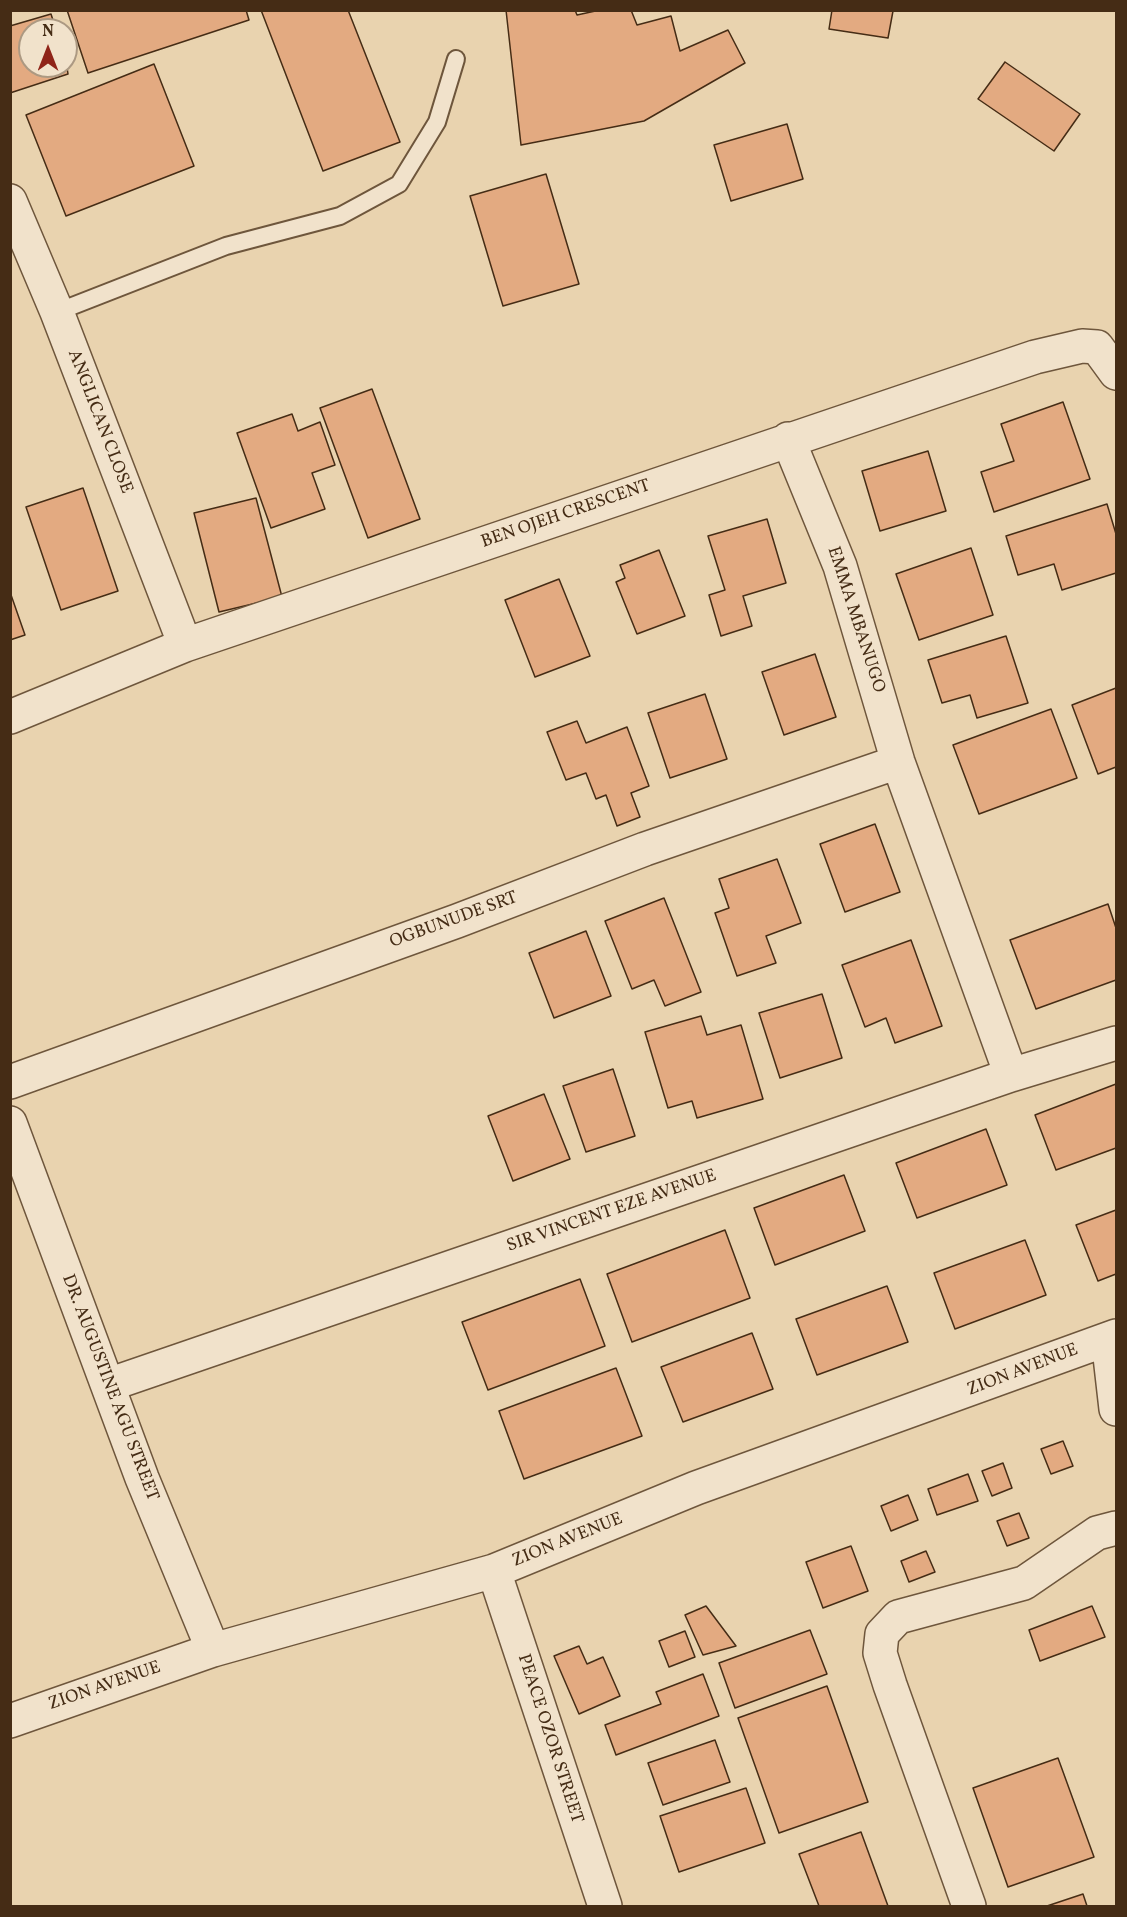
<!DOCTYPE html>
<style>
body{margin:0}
#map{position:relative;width:1127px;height:1917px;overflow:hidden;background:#e9d3af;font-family:Vollkorn,serif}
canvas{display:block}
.frame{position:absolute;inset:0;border:12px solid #452c15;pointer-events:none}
.north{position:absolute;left:18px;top:18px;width:60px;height:60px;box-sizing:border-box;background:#f1e2cb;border:2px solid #ac9982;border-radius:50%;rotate:0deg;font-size:16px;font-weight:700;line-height:24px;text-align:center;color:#452c15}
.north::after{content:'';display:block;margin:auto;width:21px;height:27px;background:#8f2418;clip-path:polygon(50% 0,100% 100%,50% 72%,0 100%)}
</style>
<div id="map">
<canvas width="1127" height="1917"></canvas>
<div class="frame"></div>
<div class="north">N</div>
</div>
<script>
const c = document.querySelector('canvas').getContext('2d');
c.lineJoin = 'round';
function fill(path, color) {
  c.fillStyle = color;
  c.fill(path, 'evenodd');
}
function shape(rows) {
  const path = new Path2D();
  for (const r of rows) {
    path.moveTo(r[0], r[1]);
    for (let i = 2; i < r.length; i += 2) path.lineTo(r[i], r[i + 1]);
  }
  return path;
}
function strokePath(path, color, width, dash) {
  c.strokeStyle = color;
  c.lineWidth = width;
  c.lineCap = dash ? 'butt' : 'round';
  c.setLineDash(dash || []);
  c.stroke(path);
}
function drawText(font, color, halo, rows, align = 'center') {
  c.font = font + ' Vollkorn,serif';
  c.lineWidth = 4.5;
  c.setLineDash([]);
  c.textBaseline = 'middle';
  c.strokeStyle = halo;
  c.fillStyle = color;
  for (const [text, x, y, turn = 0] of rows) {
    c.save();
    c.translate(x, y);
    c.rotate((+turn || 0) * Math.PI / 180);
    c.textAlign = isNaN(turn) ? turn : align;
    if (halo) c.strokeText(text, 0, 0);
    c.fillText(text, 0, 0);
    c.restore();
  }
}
const building = shape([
 [67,10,246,10,249,20,88,73,67,10],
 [261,10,348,10,400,142,323,171,261,10],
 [506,10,575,10,577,15,600,10,631,10,637,25,671,16,680,51,728,30,745,63,644,121,521,145,506,10],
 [832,10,893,11,888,38,829,29,832,10],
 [51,14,56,30,30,30,30,66,66,66,66,61,68,74,10,93,10,26,51,14],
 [1005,62,1080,114,1054,151,978,99,1005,62],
 [154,64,194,166,66,216,26,115,154,64],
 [787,124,803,179,731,201,714,145,787,124],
 [546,174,579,284,503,306,470,196,546,174],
 [372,389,420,519,368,538,320,408,372,389],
 [1063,402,1090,479,994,512,981,472,1014,461,1001,424,1063,402],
 [292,414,298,431,320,422,335,465,312,473,325,509,271,528,237,433,292,414],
 [928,451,946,511,880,531,862,471,928,451],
 [83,488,118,591,61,610,26,507,83,488],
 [256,498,282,597,219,612,194,513,256,498],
 [1107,504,1116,534,1116,573,1062,590,1054,564,1018,575,1006,536,1107,504],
 [767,519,786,583,743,596,752,626,721,636,709,595,725,590,708,536,767,519],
 [971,548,993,615,919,640,896,574,971,548],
 [659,550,685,616,637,634,616,582,625,578,620,565,659,550],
 [559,579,590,656,535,677,505,600,559,579],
 [10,592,25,635,10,640,10,592],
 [1006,636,1028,703,977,718,970,695,942,703,928,660,1006,636],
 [815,654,836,717,784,735,762,672,815,654],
 [1116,688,1116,767,1098,774,1072,705,1116,688],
 [705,694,727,759,670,778,648,713,705,694],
 [1051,709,1077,778,979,814,953,745,1051,709],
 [577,721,586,743,627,727,649,786,631,793,640,817,617,826,606,795,596,799,586,773,566,780,547,732,577,721],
 [875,824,900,892,845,912,820,844,875,824],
 [777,859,801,923,766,936,776,963,737,976,715,913,729,908,719,879,777,859],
 [664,898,701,992,665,1006,654,980,632,989,605,921,664,898],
 [1108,904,1116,928,1116,980,1036,1009,1010,940,1108,904],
 [586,931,611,996,554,1018,529,953,586,931],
 [911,940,942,1026,895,1043,886,1018,865,1027,842,965,911,940],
 [822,994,842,1058,780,1078,759,1013,822,994],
 [701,1016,707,1035,741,1025,763,1099,697,1118,692,1101,668,1108,645,1032,701,1016],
 [613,1069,635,1136,586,1152,563,1086,613,1069],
 [1116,1084,1116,1148,1056,1170,1035,1115,1116,1084],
 [544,1094,570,1159,513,1181,488,1116,544,1094],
 [986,1129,1007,1185,917,1218,896,1163,986,1129],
 [844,1175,865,1231,775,1265,754,1208,844,1175],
 [1116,1210,1116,1274,1098,1281,1076,1225,1116,1210],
 [725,1230,750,1298,632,1342,607,1274,725,1230],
 [1025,1240,1046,1295,955,1329,934,1273,1025,1240],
 [580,1279,605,1346,488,1390,462,1322,580,1279],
 [887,1286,908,1342,817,1375,796,1319,887,1286],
 [752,1333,773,1389,683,1422,661,1367,752,1333],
 [616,1368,642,1436,524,1479,499,1411,616,1368],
 [1063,1441,1073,1466,1051,1474,1041,1449,1063,1441],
 [1003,1463,1012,1488,992,1496,982,1471,1003,1463],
 [968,1474,978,1501,937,1515,928,1489,968,1474],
 [908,1495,918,1520,891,1531,881,1506,908,1495],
 [1019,1513,1029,1538,1007,1546,997,1521,1019,1513],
 [851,1546,868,1591,823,1608,806,1562,851,1546],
 [926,1551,935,1572,909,1582,901,1561,926,1551],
 [706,1606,736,1646,703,1655,685,1615,706,1606],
 [1092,1606,1105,1637,1040,1661,1029,1630,1092,1606],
 [810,1630,827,1674,735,1708,719,1663,810,1630],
 [685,1631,695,1657,669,1667,659,1641,685,1631],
 [579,1646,587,1664,603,1657,620,1696,579,1714,554,1656,579,1646],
 [703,1674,719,1716,616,1755,605,1725,661,1704,656,1692,703,1674],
 [827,1686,868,1802,779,1833,738,1718,827,1686],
 [715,1740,730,1782,663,1805,648,1763,715,1740],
 [1058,1758,1094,1857,1008,1887,973,1788,1058,1758],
 [746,1788,765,1843,679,1872,660,1816,746,1788],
 [861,1832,888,1906,819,1906,799,1854,861,1832],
 [1083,1894,1087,1906,1047,1906,1083,1894]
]);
fill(building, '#e3aa81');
strokePath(building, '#452c15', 1.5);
const lane = shape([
 [57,312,226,246,340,216,399,184,437,122,456,59]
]);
const street = shape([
 [10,201,57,312,185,645],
 [788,439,840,566,898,762,1011,1075],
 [10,717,185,645,1035,357,1082,346,1097,347,1116,373],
 [10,1082,457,921,645,849,898,762],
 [10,1123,142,1478,213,1650],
 [1108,1339,1116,1409],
 [108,1385,1011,1075,1116,1043],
 [494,1571,605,1906],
 [10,1721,213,1650,494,1571,696,1488,1116,1336],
 [969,1906,890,1685,880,1653,882,1634,898,1617,1024,1583,1097,1533,1116,1528]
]);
strokePath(lane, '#6e563c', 20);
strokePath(street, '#6e563c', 36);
strokePath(lane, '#f1e2cb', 16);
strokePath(street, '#f1e2cb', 33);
drawText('18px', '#452c15', '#f1e2cb', [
 ["ANGLICAN CLOSE",99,422,69],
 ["BEN OJEH CRESCENT",566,515,-19],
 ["EMMA MBANUGO",855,620,72],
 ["OGBUNUDE SRT",454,921,-20],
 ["SIR VINCENT EZE AVENUE",612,1212,-19],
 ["ZION AVENUE",1023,1371,-21],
 ["DR. AUGUSTINE AGU STREET",109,1388,69],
 ["ZION AVENUE",568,1541,-22],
 ["ZION AVENUE",105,1687,-19],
 ["PEACE OZOR STREET",549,1739,72]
]);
</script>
